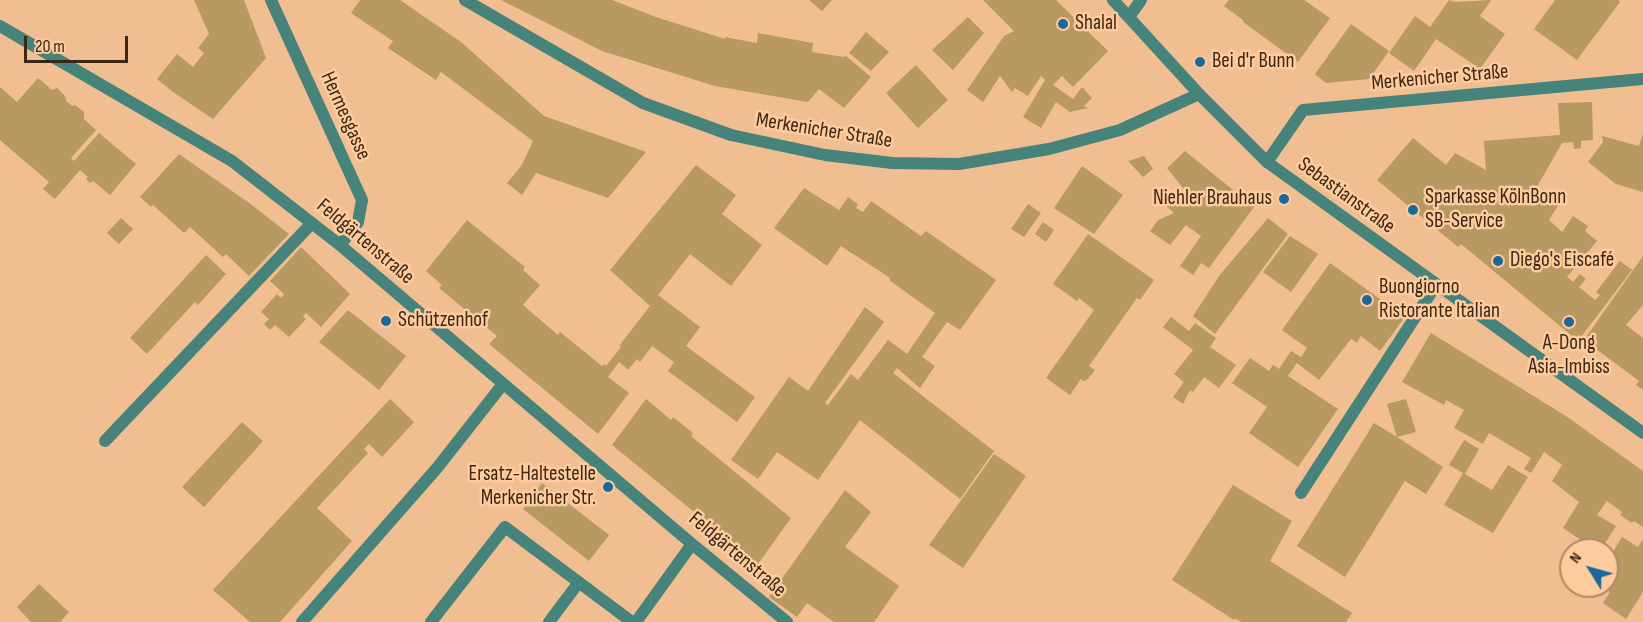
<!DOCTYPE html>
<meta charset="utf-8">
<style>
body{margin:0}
#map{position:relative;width:1643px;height:622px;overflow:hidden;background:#f1be92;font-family:"Sofia Sans Condensed",sans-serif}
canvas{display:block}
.north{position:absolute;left:1559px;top:538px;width:60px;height:60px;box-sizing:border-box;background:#fecb9f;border:2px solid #b08968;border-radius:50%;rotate:307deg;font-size:16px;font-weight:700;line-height:24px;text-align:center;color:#3b2715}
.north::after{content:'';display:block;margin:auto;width:21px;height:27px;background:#1a689b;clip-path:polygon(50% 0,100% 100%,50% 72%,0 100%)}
.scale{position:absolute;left:24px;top:36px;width:104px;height:27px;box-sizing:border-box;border:3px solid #3b2715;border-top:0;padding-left:8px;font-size:18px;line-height:21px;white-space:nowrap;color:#3b2715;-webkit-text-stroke:4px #fecb9f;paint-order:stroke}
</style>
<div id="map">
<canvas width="1643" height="622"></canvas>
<div class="north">N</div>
<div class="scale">20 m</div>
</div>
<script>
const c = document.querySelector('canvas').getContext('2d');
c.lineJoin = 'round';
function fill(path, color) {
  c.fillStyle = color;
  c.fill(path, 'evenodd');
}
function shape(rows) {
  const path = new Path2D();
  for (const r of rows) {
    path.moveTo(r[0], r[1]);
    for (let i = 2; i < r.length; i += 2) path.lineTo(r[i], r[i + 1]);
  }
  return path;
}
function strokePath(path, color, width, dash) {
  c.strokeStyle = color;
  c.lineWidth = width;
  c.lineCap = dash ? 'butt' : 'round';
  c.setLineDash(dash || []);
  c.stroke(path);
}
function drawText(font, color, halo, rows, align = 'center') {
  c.font = font + ' "Sofia Sans Condensed",sans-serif';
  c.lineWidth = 5;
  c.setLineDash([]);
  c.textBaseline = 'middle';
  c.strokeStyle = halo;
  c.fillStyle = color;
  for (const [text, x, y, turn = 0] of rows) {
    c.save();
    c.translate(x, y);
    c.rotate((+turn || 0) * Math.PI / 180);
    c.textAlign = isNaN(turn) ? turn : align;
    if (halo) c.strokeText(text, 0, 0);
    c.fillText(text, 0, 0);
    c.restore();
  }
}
fill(shape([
 [194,0,244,0,266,58,213,119,173,92,157,79,177,54,193,67,204,53,198,48,209,34],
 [360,0,400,0,461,42,544,116,646,152,608,198,536,173,522,195,507,183,522,165,533,141,441,72,436,80,388,48,393,41,351,13],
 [501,0,612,0,656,17,725,39,725,37,757,43,758,33,813,43,812,52,844,57,846,56,871,77,844,108,819,89,808,102,715,86,602,51],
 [809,0,832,0,822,11],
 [983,0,1056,0,1108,51,1073,87,1062,76,1053,85,1073,99,1082,87,1092,98,1084,106,1088,108,1070,112,1056,102,1041,128,1023,117,1045,80,1041,76,1028,96,1015,88,1012,92,1000,76,983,102,967,90,1004,36,1014,31],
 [1229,0,1304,0,1330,18,1298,62,1243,22,1244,21,1224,6],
 [1449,0,1455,2,1491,0,1480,16,1505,34,1480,69,1436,39,1414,71,1389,53,1415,16,1430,27],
 [1555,0,1618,0,1620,2,1577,60,1534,29],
 [968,17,984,33,953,70,932,50],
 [1351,24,1389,51,1369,79,1326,83,1315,74],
 [866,32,889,52,871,71,849,53],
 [916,65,948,100,918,128,886,93],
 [38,78,52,90,57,88,65,96,66,101,72,106,75,105,84,112,84,119,96,130,71,158,74,161,99,133,136,164,110,195,93,181,90,183,86,179,88,177,80,170,55,199,43,189,49,182,0,140,0,87,17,102],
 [1592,102,1593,140,1581,141,1581,148,1574,149,1573,142,1562,143,1534,192,1563,198,1549,220,1562,232,1573,216,1588,226,1585,231,1597,241,1567,277,1573,282,1580,274,1586,279,1579,287,1595,300,1600,295,1596,292,1620,261,1632,270,1578,341,1461,244,1458,247,1377,180,1413,138,1446,165,1455,153,1486,170,1484,141,1560,135,1558,103],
 [1643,133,1643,192,1616,184,1588,162,1603,142,1602,136,1639,146],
 [1185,151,1254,207,1209,268,1201,263,1193,275,1180,266,1201,236,1186,225,1170,245,1150,231,1158,220,1174,213,1163,203,1167,198,1174,204,1187,193,1167,168],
 [179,154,252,205,289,234,249,276,226,254,223,257,190,227,184,233,153,205,151,207,140,197],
 [1144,156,1153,169,1143,177,1128,161],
 [696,165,736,195,722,214,762,245,731,286,690,254,658,295,700,327,686,346,755,397,737,422,668,371,674,362,652,346,640,362,637,359,628,370,619,362,608,377,629,393,598,434,489,344,497,336,439,288,442,285,426,271,467,220,525,267,523,270,540,285,523,305,558,335,560,332,602,366,605,364,606,366,621,347,619,346,650,306,610,270],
 [1082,166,1123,195,1094,234,1054,208],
 [804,188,839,210,848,197,858,204,856,208,863,212,871,201,921,236,926,231,996,280,960,330,947,322,922,357,935,366,920,388,897,368,893,373,994,451,960,499,860,420,818,480,777,452,758,479,731,460,789,377,808,391,865,307,884,322,825,403,828,405,851,374,858,380,888,340,907,354,935,313,889,280,890,278,841,246,827,266,774,228],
 [1028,204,1041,213,1024,237,1011,229],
 [121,218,133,229,119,244,107,233],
 [1268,218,1288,234,1215,334,1193,316,1219,276],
 [1043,222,1054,230,1046,242,1035,234],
 [1088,234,1154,280,1140,300,1137,298,1089,366,1095,370,1088,379,1084,381,1081,379,1070,395,1046,378,1094,310,1079,298,1077,301,1053,284],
 [1290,236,1318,254,1291,292,1263,272],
 [301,247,350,294,321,327,306,313,303,316,306,319,289,337,275,325,270,330,264,324,269,319,261,312,277,294,281,298,284,294,270,281],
 [206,255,226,274,198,305,195,302,147,354,130,338],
 [1643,256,1643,305,1626,325,1643,338,1643,390,1636,385,1639,381,1584,340],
 [1330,263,1405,317,1380,351,1361,336,1357,343,1351,339,1319,380,1297,363,1288,376,1338,409,1298,467,1249,433,1267,407,1232,383,1250,358,1269,371,1273,365,1279,369,1291,351,1301,357,1307,348,1282,330],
 [348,310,406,356,379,390,319,342],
 [1171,317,1189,331,1195,323,1216,338,1210,347,1236,365,1219,388,1204,377,1193,392,1190,390,1183,404,1173,397,1184,382,1174,374,1193,350,1163,327],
 [1431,333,1566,416,1643,471,1643,527,1634,521,1632,523,1620,515,1622,512,1607,501,1597,515,1616,526,1601,550,1575,550,1581,540,1563,528,1579,502,1552,481,1562,465,1544,452,1531,473,1524,469,1531,458,1489,433,1483,444,1454,428,1464,410,1446,400,1444,405,1402,382],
 [390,399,414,422,382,457,369,444,364,449,368,453,317,508,352,541,280,622,250,622,213,590],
 [646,399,671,420,673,417,693,433,691,436,791,518,758,564,612,445],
 [1406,399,1416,432,1397,437,1443,467,1426,494,1405,481,1345,577,1297,546,1374,423,1397,437,1387,404],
 [242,422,263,441,204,507,182,487],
 [1464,440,1479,449,1465,474,1492,490,1508,465,1528,477,1493,533,1444,505,1463,473,1449,465],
 [994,454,1026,476,963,568,929,545],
 [542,483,609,535,589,561,523,509],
 [1233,485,1292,521,1270,561,1352,613,1346,622,1241,622,1235,618,1234,620,1172,580],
 [845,490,871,512,845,547,899,586,874,622,834,622,807,603,797,617,769,597],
 [1622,537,1638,547,1643,539,1643,592,1626,619,1603,603,1610,592,1601,586,1607,586,1607,561],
 [39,584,69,612,60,622,31,622,17,607]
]), '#b79961');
strokePath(shape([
 [105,441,312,223],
 [1301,493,1436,285],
 [302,622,437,468,503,384],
 [431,622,505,527,632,622],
 [549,622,579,582]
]), '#46837a', 12);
strokePath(shape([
 [271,0,362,200,358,222,340,245],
 [465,0,643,103,731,135,825,155,892,163,959,164,1049,149,1120,130,1199,94],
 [1129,17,1141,0],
 [0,26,232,161,340,245,692,544,787,622],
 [1267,162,1303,110,1643,79],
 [636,622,692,544]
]), '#46837a', 12);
strokePath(shape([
 [1113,0,1199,94,1267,162,1643,433]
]), '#46837a', 12);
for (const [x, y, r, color] of [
 [1063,24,6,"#1a689b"],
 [1200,62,6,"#1a689b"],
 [1284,199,6,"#1a689b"],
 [1413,210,6,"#1a689b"],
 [1498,261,6,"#1a689b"],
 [1367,300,6,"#1a689b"],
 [386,321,6,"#1a689b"],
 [1569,322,6,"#1a689b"],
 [608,487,6,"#1a689b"]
]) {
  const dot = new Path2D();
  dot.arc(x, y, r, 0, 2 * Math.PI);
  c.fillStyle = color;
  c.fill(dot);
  strokePath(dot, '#fecb9f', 2);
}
drawText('21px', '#3b2715', '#fecb9f', [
 ["Shalal",1075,24],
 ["Bei d'r Bunn",1212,62],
 ["Sparkasse KölnBonn",1425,198],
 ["SB-Service",1425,222],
 ["Niehler Brauhaus",1272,199,"right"],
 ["Diego's Eiscafé",1510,261],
 ["Buongiorno",1379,288],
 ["Ristorante Italian",1379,312],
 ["Schützenhof",398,321],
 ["A-Dong",1569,344,"center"],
 ["Asia-Imbiss",1569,368,"center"],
 ["Ersatz-Haltestelle",596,475,"right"],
 ["Merkenicher Str.",596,499,"right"]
], 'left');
drawText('21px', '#3b2715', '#fecb9f', [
 ["Merkenicher Straße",1440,78,-5],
 ["Hermesgasse",345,116,66],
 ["Merkenicher Straße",824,131,9],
 ["Sebastianstraße",1346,196,36],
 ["Feldgärtenstraße",365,242,40],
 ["Feldgärtenstraße",737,555,40]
]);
</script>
